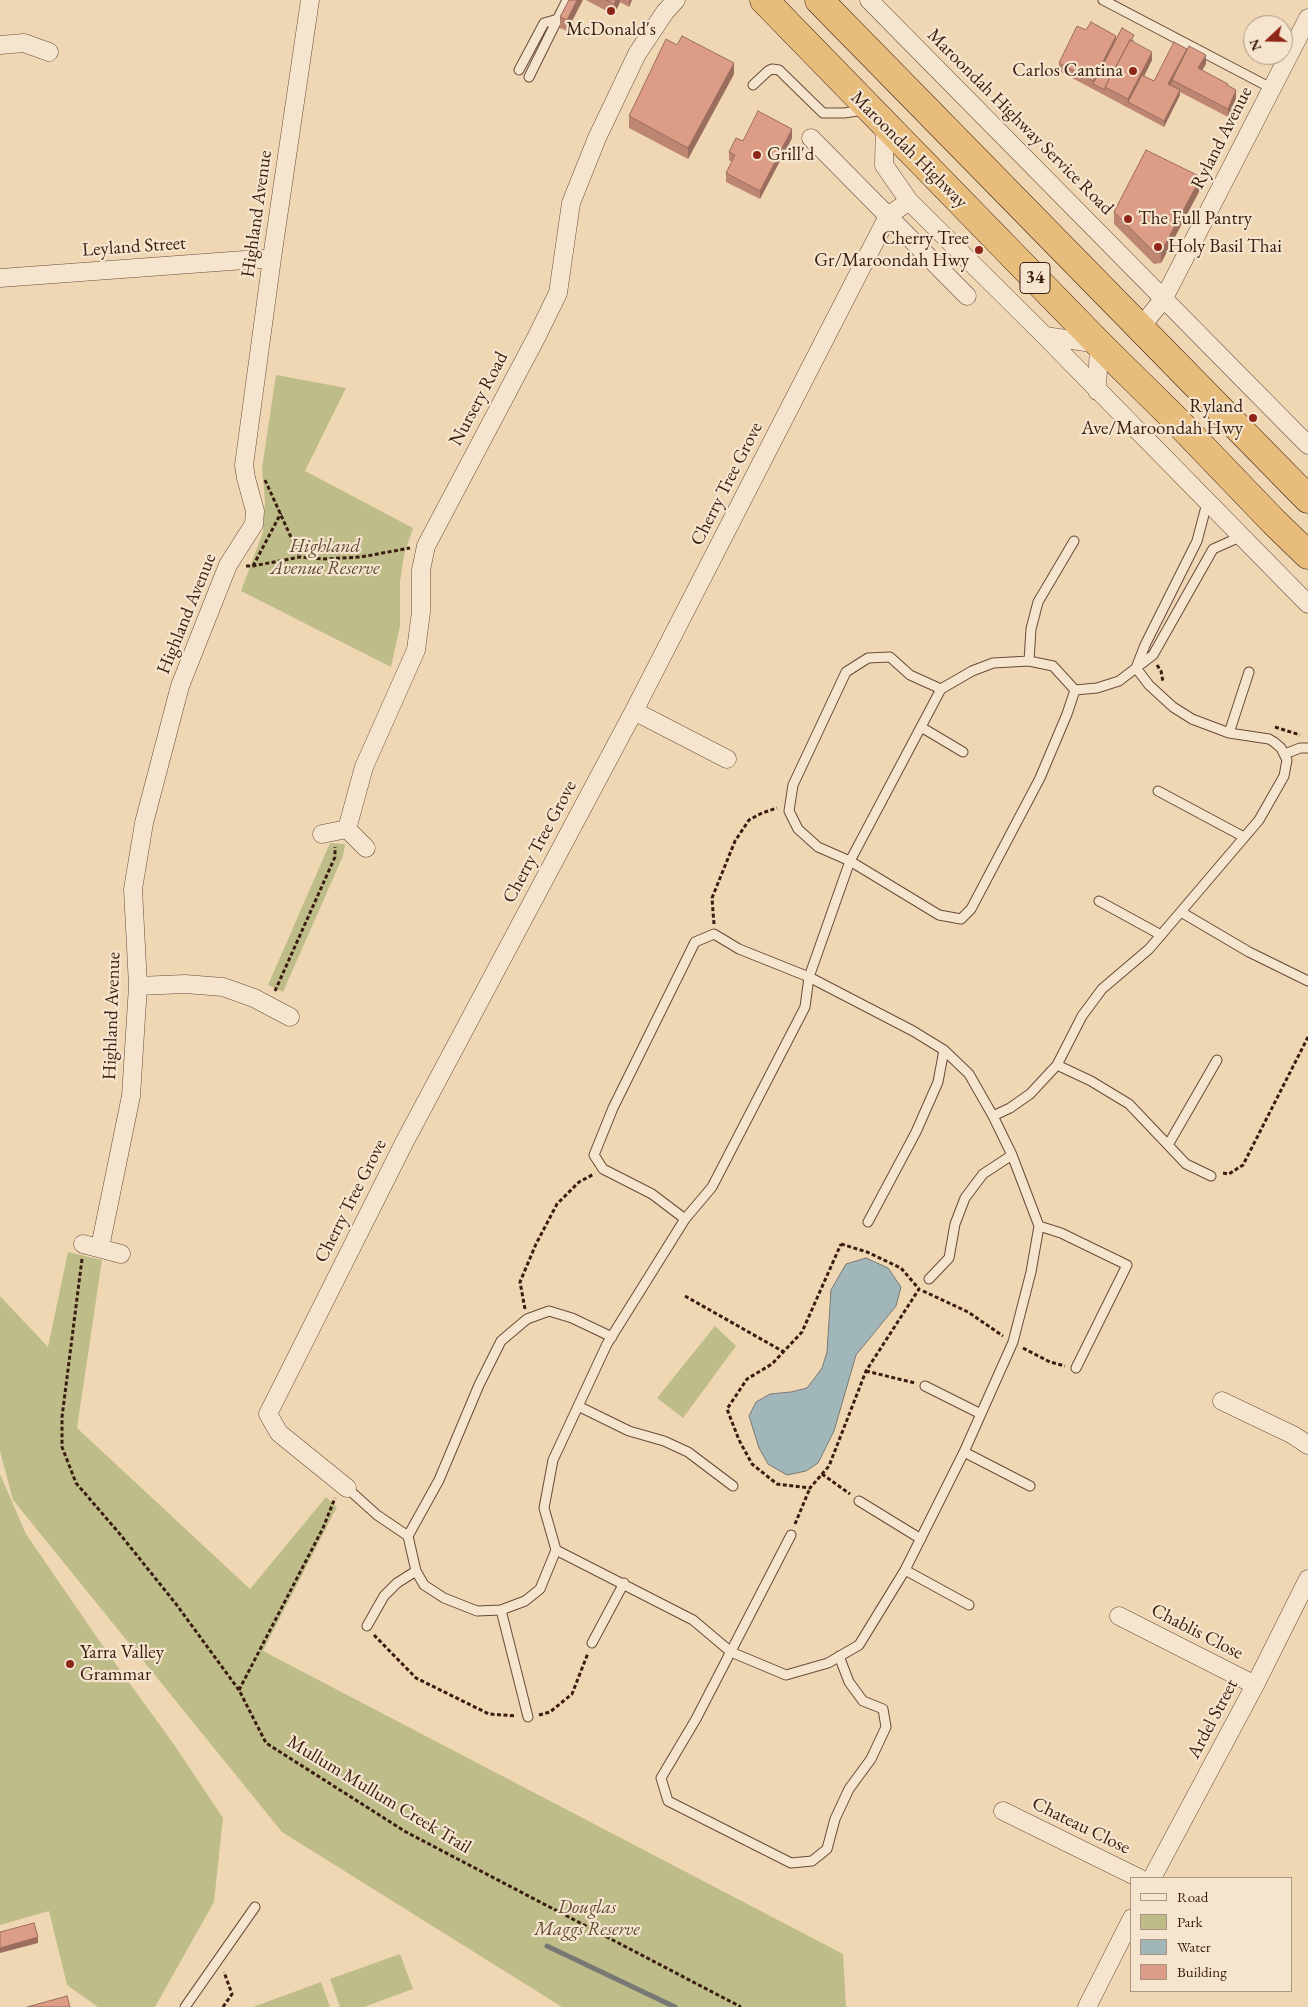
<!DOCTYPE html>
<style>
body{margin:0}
#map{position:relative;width:1308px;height:2007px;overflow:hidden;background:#f0d7b3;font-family:"EB Garamond",serif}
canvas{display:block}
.legend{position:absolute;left:1130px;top:1877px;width:162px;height:115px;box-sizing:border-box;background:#f5e5ce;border:1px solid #ab9582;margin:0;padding:6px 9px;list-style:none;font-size:15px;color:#3b1c10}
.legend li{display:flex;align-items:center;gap:10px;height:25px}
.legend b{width:25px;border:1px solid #ab9582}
.north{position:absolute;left:1243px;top:15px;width:50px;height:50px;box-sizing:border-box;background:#f5e5ce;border:1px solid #ab9582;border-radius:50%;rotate:249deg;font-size:14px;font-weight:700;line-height:20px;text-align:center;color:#3b1c10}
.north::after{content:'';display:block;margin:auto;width:18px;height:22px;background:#8f2418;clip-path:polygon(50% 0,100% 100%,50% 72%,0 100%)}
</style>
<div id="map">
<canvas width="1308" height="2007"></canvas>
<ul class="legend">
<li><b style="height:6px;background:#f5e5ce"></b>Road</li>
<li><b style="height:14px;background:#bebd89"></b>Park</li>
<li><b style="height:14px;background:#a1b6b9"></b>Water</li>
<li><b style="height:14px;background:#dc9c86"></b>Building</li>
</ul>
<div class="north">N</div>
</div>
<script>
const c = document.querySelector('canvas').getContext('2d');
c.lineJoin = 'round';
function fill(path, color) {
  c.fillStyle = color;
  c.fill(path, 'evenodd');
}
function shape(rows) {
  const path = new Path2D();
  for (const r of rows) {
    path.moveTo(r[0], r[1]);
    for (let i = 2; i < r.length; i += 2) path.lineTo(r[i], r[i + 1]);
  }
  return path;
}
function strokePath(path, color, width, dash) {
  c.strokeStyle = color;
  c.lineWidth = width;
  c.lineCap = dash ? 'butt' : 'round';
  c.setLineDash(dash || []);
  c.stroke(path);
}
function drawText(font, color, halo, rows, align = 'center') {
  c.font = font + ' "EB Garamond",serif';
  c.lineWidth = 4.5;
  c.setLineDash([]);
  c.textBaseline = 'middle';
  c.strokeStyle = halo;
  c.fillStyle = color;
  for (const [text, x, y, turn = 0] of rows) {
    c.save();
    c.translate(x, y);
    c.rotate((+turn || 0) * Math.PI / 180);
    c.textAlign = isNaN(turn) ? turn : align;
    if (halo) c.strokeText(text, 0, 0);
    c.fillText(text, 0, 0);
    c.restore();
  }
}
fill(shape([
 [276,375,346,388,305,471,413,528,404,555,400,582,400,626,391,667,241,591,263,532,265,502,262,468],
 [330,843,345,844,343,856,283,992,268,985],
 [68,1252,102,1260,77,1428,250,1589,326,1497,337,1507,263,1651,843,1954,846,2007,562,2007,282,1832,13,1500,0,1451,0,1296,48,1347],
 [715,1326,736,1346,683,1418,657,1398],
 [0,1474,26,1534,107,1652,173,1743,223,1818,214,1902,155,2007,98,2007,67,1985,49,1911,0,1925],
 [400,1954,413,1989,364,2007,340,2007,330,1979],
 [321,1982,330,2007,253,2007]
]), '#bebd89');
const water = shape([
 [866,1258,888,1268,901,1287,896,1306,856,1355,834,1431,818,1463,806,1471,787,1475,768,1464,759,1448,749,1416,756,1402,770,1394,791,1392,807,1388,814,1379,822,1368,827,1352,831,1290,846,1264,866,1258]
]);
fill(water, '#a1b6b9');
strokePath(water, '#787875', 1);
strokePath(shape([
 [547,1946,675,2007]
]), '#787875', 5);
const lane = shape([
 [1103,0,1271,88],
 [519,70,544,23,558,19],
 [529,77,567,0],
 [753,85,768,71,772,69,779,70,823,113,844,113,864,110],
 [1029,661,1031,629,1038,602,1074,541],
 [1136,668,1145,645,1197,541,1207,503],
 [941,689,910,675,890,657,868,658,846,672,793,785,789,811,798,829,818,847,850,861,939,915,961,919,971,909,1040,778,1067,714,1075,690],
 [921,727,963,752],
 [1229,733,1249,672],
 [1285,754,1300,748,1308,748],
 [1158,791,1244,837],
 [1099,901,1161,935],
 [1181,912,1249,952,1308,981],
 [1057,1065,1091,1081,1129,1104,1186,1164,1211,1176],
 [993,1116,1010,1108,1030,1094,1057,1065,1082,1016,1102,989,1149,949,1161,935,1259,820,1284,776,1287,760,1281,748,1274,742,1269,739,1229,733,1192,719,1173,707,1149,685,1136,668],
 [1168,1145,1217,1060],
 [685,1219,652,1194,603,1169,594,1155,613,1108,695,942,714,934,739,949,809,977,913,1031,944,1050,969,1074,993,1116,1012,1155,1039,1226,1031,1272,1013,1342,964,1452,905,1570,859,1645,828,1663,786,1675,731,1652,693,1620,556,1550,544,1508,553,1460,607,1344,685,1219,712,1187,805,1007,809,977,850,861,941,689,972,671,993,663,1029,661,1053,666,1075,690,1097,688,1119,681,1153,655,1213,549,1240,537],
 [868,1222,916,1132,938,1082,944,1050],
 [1039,1226,1061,1233,1127,1265,1076,1368],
 [929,1279,949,1258,955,1224,965,1198,983,1174,1012,1155],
 [925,1386,981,1414],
 [578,1406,629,1431,664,1441,688,1452,733,1486],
 [964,1452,1030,1486],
 [347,1488,377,1515,408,1536],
 [859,1501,921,1539],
 [791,1535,696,1719,661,1778,668,1801,791,1863,812,1861,827,1849,835,1819,849,1789,871,1759,886,1727,883,1709,863,1701,849,1682,839,1656],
 [556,1550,540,1589,525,1601,501,1610,477,1611,444,1598,424,1585,416,1571,408,1536,439,1480,479,1385,501,1341,527,1319,549,1311,572,1318,612,1337],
 [905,1570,969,1605],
 [501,1610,528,1717],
 [367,1626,384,1596,397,1583,416,1571],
 [592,1643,624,1583],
 [185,2007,255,1907]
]);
const street = shape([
 [869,0,1308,445],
 [0,45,24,43,49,52],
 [885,123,884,165,909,201,1045,336,1308,604],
 [811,138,967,296],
 [0,278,272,258],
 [1141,327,1164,298,1308,18],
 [1045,336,1099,344,1097,391],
 [634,711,727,759],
 [347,829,364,767,416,650,421,612,421,570,426,546,537,336,558,293,571,203,597,138,637,54,665,12,676,0],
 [322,834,347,829,366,848],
 [138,986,185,984,223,987,254,998,290,1017],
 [83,1244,121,1254],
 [100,1247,131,1096,138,986,133,889,144,823,180,686,228,565,254,524,255,511,246,478,244,465,272,258,310,0],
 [1222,1401,1293,1435,1308,1445],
 [347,1488,279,1433,268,1414,404,1143,634,711,888,216,909,201],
 [1119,1616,1255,1685],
 [1003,1811,1139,1878],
 [1152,1878,1255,1685,1308,1579],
 [1087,2007,1132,1918]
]);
const highway = shape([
 [764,0,1099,344,1177,421,1274,522,1308,555],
 [819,0,1308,499]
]);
strokePath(lane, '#684b39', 11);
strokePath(street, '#684b39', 19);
strokePath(highway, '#3b1c10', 29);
strokePath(shape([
 [265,480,300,557],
 [246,566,253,566,300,557,323,559,361,557,410,548],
 [253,566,281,513],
 [1157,665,1161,671,1163,682],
 [1275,727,1300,735],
 [714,924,712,898,735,841,749,820,762,813,777,808],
 [275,991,335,857,335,847],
 [1223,1173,1229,1174,1243,1165,1308,1037],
 [841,1244,867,1252,901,1268,919,1289,866,1371,829,1466,810,1488,777,1484,752,1464,739,1440,727,1409,747,1379,772,1364,802,1332,841,1244],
 [82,1259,62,1417,62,1447,76,1483,119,1533,176,1604,239,1690,266,1743,406,1832,741,2007],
 [923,1291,968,1312,1003,1336],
 [685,1296,784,1352],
 [525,1309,520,1282,536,1244,557,1204,579,1182,594,1174],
 [1023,1348,1050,1362,1065,1366],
 [866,1371,915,1383],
 [822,1474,850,1494],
 [795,1524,810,1488],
 [374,1635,416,1678,489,1714,516,1716],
 [239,1690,323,1528,335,1498],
 [539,1715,550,1712,572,1694,588,1653],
 [223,2007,232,1994,224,1972]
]), '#3b1c10', 3, [4, 2.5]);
strokePath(lane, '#f5e5ce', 9);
strokePath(street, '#f5e5ce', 18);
strokePath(highway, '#e8bc7a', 28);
fill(shape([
 [569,0,567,31,560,28,560,17],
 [586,0,632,0,629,7,620,2,614,15],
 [1086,30,1116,39,1134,40,1133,42,1152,60,1144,76,1154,81,1187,51,1206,64,1202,70,1228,86,1236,98,1228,117,1180,92,1180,95,1164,127,1059,71,1059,63],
 [677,45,734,74,688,159,629,128,629,116],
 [792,138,760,199,726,182,726,173,732,162,729,160,729,152,743,141],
 [1201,188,1161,263,1154,264,1114,224,1114,212]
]), '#bd8673');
fill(shape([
 [577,0,583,0,567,31,567,20],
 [616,0,620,0,620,2,614,15,614,4],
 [629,0,632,0,629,7],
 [1116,36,1116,44,1093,84,1093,81],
 [1187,49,1187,54,1168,89,1168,84],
 [1152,52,1152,60,1131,103,1128,102,1128,99],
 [1206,55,1206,64,1198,77,1198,68],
 [734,63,734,74,688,159,688,148],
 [1180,90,1180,95,1164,127,1164,121],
 [1236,90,1236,98,1228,117,1228,109],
 [792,129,792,138,760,199,760,191],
 [1201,177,1201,188,1161,263,1161,252],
 [38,1937,38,1943,0,1953,0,1948]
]), '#9a6d5e');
const building = shape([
 [569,0,577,0,567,20,560,17,569,0],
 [606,0,616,0,614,4,606,0],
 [1091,22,1116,36,1093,81,1059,63,1077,26,1086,30,1091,22],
 [1122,28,1134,35,1131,41,1130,40,1105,87,1105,90,1093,84,1122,28],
 [682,36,734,63,688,148,629,116,666,39,677,45,682,36],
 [1130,40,1152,52,1128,99,1105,87,1130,40],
 [1174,42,1187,49,1168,84,1180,90,1164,121,1128,102,1142,75,1154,81,1174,42],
 [1189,46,1206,55,1198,68,1228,84,1227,85,1236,90,1228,109,1172,80,1189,46],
 [758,111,792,129,760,191,726,173,735,155,729,152,736,138,743,141,758,111],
 [1146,150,1201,177,1161,252,1154,252,1114,212,1146,150],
 [34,1923,38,1937,0,1948,0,1932,34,1923],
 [67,1996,70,2007,27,2007,67,1996]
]);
fill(building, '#dc9c86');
strokePath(building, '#9a6d5e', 1);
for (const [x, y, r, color] of [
 [611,11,5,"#8f2418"],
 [1133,71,5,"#8f2418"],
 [757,155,5,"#8f2418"],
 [1128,219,5,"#8f2418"],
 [1158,247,5,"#8f2418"],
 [979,250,5,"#8f2418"],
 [1253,418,5,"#8f2418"],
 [70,1664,5,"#8f2418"]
]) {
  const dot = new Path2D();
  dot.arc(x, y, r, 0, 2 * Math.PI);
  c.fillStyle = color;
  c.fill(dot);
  strokePath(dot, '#f5e5ce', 2);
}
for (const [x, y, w] of [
 [1035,278,30]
]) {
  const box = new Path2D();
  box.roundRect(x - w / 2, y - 15.5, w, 31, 4);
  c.fillStyle = '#f5e5ce';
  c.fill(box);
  strokePath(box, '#3b1c10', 1);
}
drawText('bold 18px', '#3b1c10', null, [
 ["34",1035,278]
]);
drawText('19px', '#3b1c10', '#f5e5ce', [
 ["McDonald's",611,30,"center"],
 ["Carlos Cantina",1123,71,"right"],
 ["Grill'd",767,155],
 ["The Full Pantry",1138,219],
 ["Cherry Tree",969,239,"right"],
 ["Gr/Maroondah Hwy",969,261,"right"],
 ["Holy Basil Thai",1168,247],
 ["Ryland",1243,407,"right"],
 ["Ave/Maroondah Hwy",1243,429,"right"],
 ["Yarra Valley",80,1653],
 ["Grammar",80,1675]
], 'left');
drawText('19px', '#3b1c10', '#f5e5ce', [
 ["Maroondah Highway Service Road",1020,122,45],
 ["Ryland Avenue",1222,138,-63],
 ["Maroondah Highway",909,150,45],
 ["Highland Avenue",257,214,-82],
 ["Leyland Street",134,247,-4],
 ["Nursery Road",479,399,-62],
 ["Cherry Tree Grove",727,484,-63],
 ["Highland Avenue",187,614,-68],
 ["Cherry Tree Grove",540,842,-62],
 ["Highland Avenue",112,1016,-88],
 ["Cherry Tree Grove",351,1201,-63],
 ["Chablis Close",1197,1632,27],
 ["Ardel Street",1213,1719,-62],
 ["Mullum Mullum Creek Trail",379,1795,31],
 ["Chateau Close",1081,1826,26]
]);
drawText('italic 19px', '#624c34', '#f5e5ce', [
 ["Highland",325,547],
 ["Avenue Reserve",325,569],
 ["Douglas",587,1908],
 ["Maggs Reserve",587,1930]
]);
</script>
